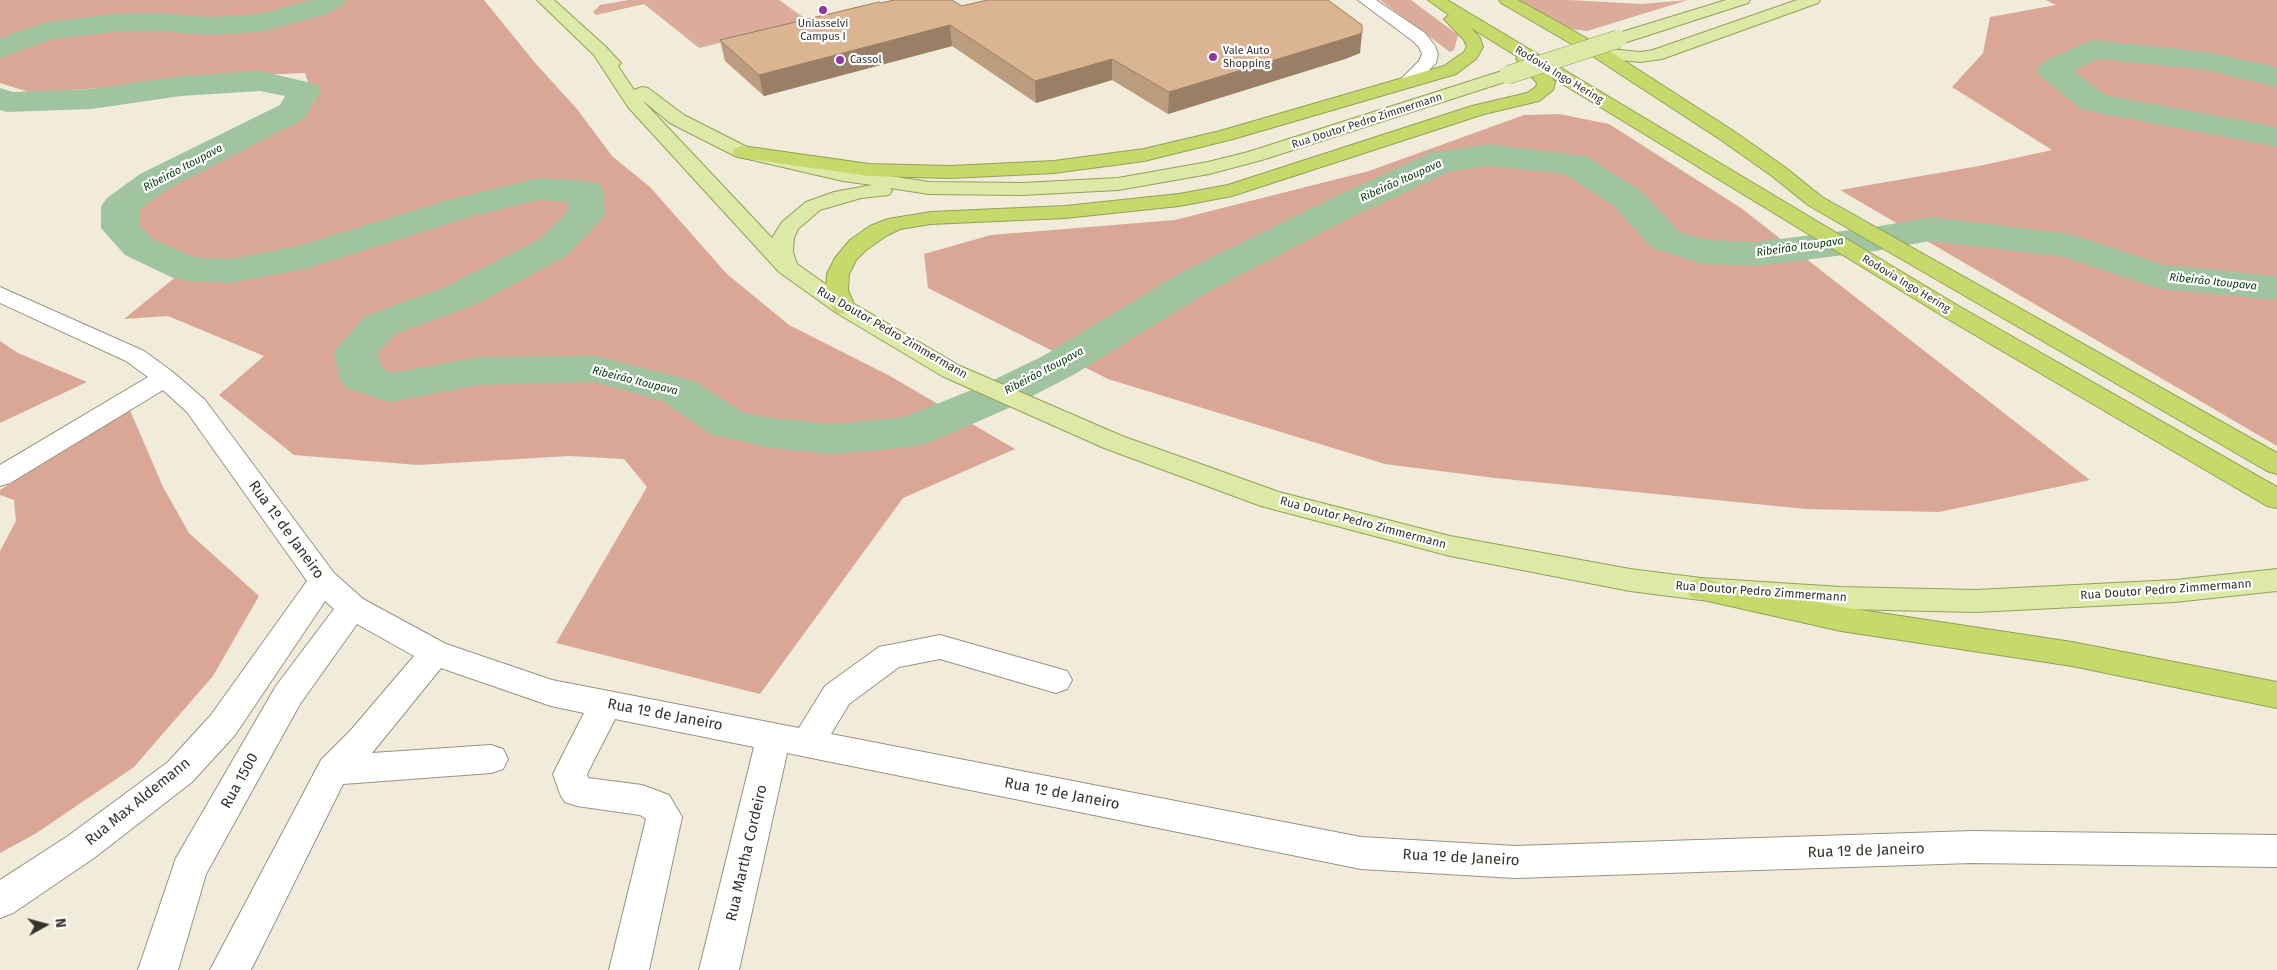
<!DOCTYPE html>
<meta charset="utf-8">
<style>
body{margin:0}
#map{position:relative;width:2277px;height:970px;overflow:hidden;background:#f1ebda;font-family:"Fira Sans",sans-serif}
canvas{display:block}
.north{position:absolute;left:20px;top:900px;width:50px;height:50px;-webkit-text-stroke:4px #fff;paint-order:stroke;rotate:83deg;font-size:14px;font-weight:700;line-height:20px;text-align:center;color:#36332d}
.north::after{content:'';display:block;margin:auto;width:18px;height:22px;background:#36332d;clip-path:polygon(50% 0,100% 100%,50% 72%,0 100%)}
</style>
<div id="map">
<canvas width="2277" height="970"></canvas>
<div class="north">N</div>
</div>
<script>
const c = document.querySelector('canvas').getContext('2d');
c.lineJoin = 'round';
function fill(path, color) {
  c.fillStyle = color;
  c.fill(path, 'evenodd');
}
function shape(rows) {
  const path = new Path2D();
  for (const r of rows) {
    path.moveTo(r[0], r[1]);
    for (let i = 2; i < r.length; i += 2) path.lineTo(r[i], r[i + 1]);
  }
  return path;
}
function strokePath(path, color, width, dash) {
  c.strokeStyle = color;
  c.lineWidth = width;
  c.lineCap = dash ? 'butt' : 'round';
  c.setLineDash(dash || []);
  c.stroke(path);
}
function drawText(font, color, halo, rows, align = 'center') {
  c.font = font + ' "Fira Sans",sans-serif';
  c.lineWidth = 4.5;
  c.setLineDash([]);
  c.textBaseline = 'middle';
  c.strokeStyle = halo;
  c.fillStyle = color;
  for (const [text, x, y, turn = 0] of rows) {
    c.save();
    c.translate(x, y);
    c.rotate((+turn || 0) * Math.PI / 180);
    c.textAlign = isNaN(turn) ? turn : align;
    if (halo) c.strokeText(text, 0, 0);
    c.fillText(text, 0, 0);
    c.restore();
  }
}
fill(shape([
 [629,0,779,0,806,19,807,21,699,48,644,4,596,15,593,12,600,5],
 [1380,0,1411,0,1458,35,1454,50,1450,52],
 [1518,0,1569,0,1642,4,1688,0,1587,31,1569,29]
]), '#dbab9b');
fill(shape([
 [0,0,484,0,536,64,577,109,612,156,650,187,727,274,789,325,890,376,1015,449,903,498,760,694,556,643,647,487,624,459,569,456,418,465,294,455,219,395,264,356,168,316,124,319,199,258,182,256,154,246,133,235,130,217,144,198,174,177,262,136,315,102,305,73,233,76,123,87,29,92,0,83],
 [2046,0,2277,0,2277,446,1840,190,1979,166,2052,150,1952,87,1983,53,1990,17,2056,5],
 [1559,114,1609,124,1741,208,2090,480,1939,512,1806,509,1495,478,1385,464,1108,379,928,288,924,254,991,235,1175,220,1369,171,1524,115],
 [0,341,18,353,87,382,0,423],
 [129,408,163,487,189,533,259,596,213,676,134,767,35,834,0,853,0,551,16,521,14,500,0,495,0,490]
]), '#daa797');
fill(shape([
 [310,0,346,0,342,6,324,15,261,32,210,35,156,31,113,32,53,39,0,58,0,38,47,22,113,14,156,13,210,17,260,14,310,0],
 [2095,40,2206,52,2277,67,2277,87,2206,70,2099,59,2074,71,2105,95,2277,127,2277,147,2083,110,2041,77,2036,70,2041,63,2084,43,2095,40],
 [260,71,316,84,321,91,304,119,166,190,139,210,139,225,153,239,194,257,230,259,298,246,448,200,538,178,586,181,599,184,604,192,605,215,568,255,475,305,395,334,378,353,383,370,393,373,478,357,596,356,695,381,742,412,770,418,833,424,904,417,979,387,1043,356,1178,274,1330,199,1430,153,1490,144,1586,156,1640,190,1680,232,1707,240,1757,242,1875,227,1930,217,2070,234,2164,265,2277,276,2277,300,2159,289,2064,257,1930,241,1875,251,1757,266,1703,264,1652,248,1614,206,1564,174,1490,166,1451,171,1356,215,1208,292,1075,374,1011,407,929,443,912,447,833,454,770,448,710,434,663,401,595,382,478,385,390,402,346,388,339,378,334,352,365,316,445,287,540,239,567,212,567,202,538,200,474,216,305,269,230,283,187,281,173,278,125,255,101,228,101,206,107,198,140,174,280,105,285,96,260,91,181,96,91,109,7,112,0,110,0,88,13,92,91,89,181,76,260,71]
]), '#9fc49f');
const minor = shape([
 [1358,0,1376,0,1425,33,1435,46,1438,54,1436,63,1412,87,1400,87,1397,83,1419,61,1422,54,1419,47,1413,41,1358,0],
 [0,287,144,351,174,373,205,400,334,573,363,599,446,644,552,680,799,728,825,686,879,647,940,635,1067,671,1072,680,1067,689,1056,693,940,659,899,667,849,704,831,734,1361,837,1515,846,1972,831,2277,835,2277,867,1972,863,1515,878,1361,869,787,753,739,970,699,970,754,747,615,719,587,774,588,778,642,785,669,795,682,817,649,970,609,970,646,819,640,815,577,806,565,802,560,794,553,774,584,713,551,706,441,668,372,753,491,745,503,749,508,759,503,769,491,773,343,784,251,970,210,970,321,760,351,730,414,656,357,624,300,704,206,874,178,970,138,970,176,858,276,686,334,609,325,601,235,735,192,782,94,858,13,913,0,918,0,880,68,836,168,762,211,715,307,581,187,412,163,390,10,483,0,486,0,465,148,377,126,361,0,303,0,287]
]);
const major = shape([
 [537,0,554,0,605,46,621,63,618,66,634,90,642,87,648,88,684,115,749,148,843,169,929,182,1022,183,1118,178,1208,162,1248,152,1502,71,1514,71,1517,75,1514,79,1262,160,1209,174,1118,190,1022,195,929,194,890,188,892,191,889,195,861,198,820,210,798,229,794,238,793,252,797,264,851,302,960,366,1122,436,1279,492,1450,536,1630,569,1701,578,1841,587,1976,590,2175,580,2277,569,2277,591,2175,602,1976,612,1841,609,1701,600,1630,591,1450,556,1261,506,1104,448,942,376,835,312,779,272,628,107,594,55,537,0],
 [642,100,670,123,735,156,843,181,872,185,834,192,806,202,782,222,772,238,642,100],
 [1726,0,1750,0,1748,3,1624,43,1612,43,1610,39,1612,35,1726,0],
 [1797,0,1820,0,1818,3,1662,59,1640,62,1600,58,1594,57,1592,53,1594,49,1600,48,1640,52,1653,50,1797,0]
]);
const highway = shape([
 [1428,0,1447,0,1962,308,2277,487,2277,508,2267,506,1946,318,1551,77,1555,82,1553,90,1539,101,1484,114,1232,196,1179,206,1065,218,931,224,900,229,886,236,866,250,856,260,849,274,848,290,855,307,851,312,843,314,835,312,831,307,826,290,827,274,835,258,850,240,870,226,888,219,931,212,1065,206,1179,194,1228,185,1472,106,1527,93,1536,87,1537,83,1519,63,1516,59,1518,57,1471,28,1480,38,1483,47,1476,59,1456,74,1233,139,1144,161,1054,173,951,178,869,176,742,158,735,156,732,152,735,148,742,146,869,164,951,166,1054,161,1144,149,1220,131,1444,66,1464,52,1467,47,1464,40,1444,19,1449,15,1428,0],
 [1499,0,1518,0,1606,49,1735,132,1786,168,1822,197,2277,453,2277,474,2267,471,1808,205,1772,176,1721,140,1594,57,1501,3,1499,0],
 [1701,578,1841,607,2072,642,2277,682,2277,708,2072,666,1841,631,1690,597,1686,589,1690,581,1701,578]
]);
strokePath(minor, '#989383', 2);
strokePath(major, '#94a056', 2);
strokePath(highway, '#94a056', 2);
fill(minor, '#fff');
fill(major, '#dde9a7');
fill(highway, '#c6da6c');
const majorBridge = shape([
 [1508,75,1618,39]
]);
strokePath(majorBridge, '#94a056', 19, []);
strokePath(majorBridge, '#dde9a7', 18);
fill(shape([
 [881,3,962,6,1360,53,1345,59,1168,114,1112,80,1036,103,952,46,764,96,725,61,720,40]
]), '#bc9c7e');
fill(shape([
 [950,25,952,46,764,96,759,75],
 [1362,33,1360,53,1345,59,1168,114,1169,92],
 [1112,59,1112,80,1036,103,1035,81]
]), '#997f66');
const building = shape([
 [894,0,952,0,962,6,987,0,1328,0,1362,25,1362,33,1347,38,1169,92,1112,59,1035,81,950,25,759,75,720,40,879,2,881,3,894,0]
]);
fill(building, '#dbb592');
strokePath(building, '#997f66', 1);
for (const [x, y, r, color] of [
 [823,10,5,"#8e36a2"],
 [1213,57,5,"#8e36a2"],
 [840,60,5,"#8e36a2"]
]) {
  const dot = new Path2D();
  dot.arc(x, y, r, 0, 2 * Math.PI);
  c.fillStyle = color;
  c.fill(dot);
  strokePath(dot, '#fff', 2);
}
drawText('11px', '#36332d', '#fff', [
 ["Uniasselvi",823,24,"center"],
 ["Campus I",823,37,"center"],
 ["Vale Auto",1223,51],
 ["Shopping",1223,64],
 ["Cassol",850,60]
], 'left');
drawText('11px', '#36332d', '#fff', [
 ["Rodovia Ingo Hering",1559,75,31],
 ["Rua Doutor Pedro Zimmermann",1367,121,-18],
 ["Rodovia Ingo Hering",1906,284,31]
]);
drawText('italic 11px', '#003504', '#fff', [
 ["Ribeirão Itoupava",183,168,-28],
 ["Ribeirão Itoupava",1401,181,-24],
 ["Ribeirão Itoupava",1800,247,-8],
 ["Ribeirão Itoupava",2213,282,6],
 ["Ribeirão Itoupava",1044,371,-28],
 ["Ribeirão Itoupava",635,381,14]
]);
drawText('12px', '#36332d', '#fff', [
 ["Rua Doutor Pedro Zimmermann",892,333,30],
 ["Rua Doutor Pedro Zimmermann",1363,523,15],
 ["Rua Doutor Pedro Zimmermann",2166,590,-4],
 ["Rua Doutor Pedro Zimmermann",1761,592,4]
]);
drawText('15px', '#36332d', '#fff', [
 ["Rua 1º de Janeiro",286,530,54],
 ["Rua 1º de Janeiro",665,715,11],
 ["Rua 1500",240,781,-61],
 ["Rua 1º de Janeiro",1062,794,11],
 ["Rua Max Aldemann",138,802,-39],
 ["Rua 1º de Janeiro",1866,851,-2],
 ["Rua Martha Cordeiro",747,853,-77],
 ["Rua 1º de Janeiro",1461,858,3]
]);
</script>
